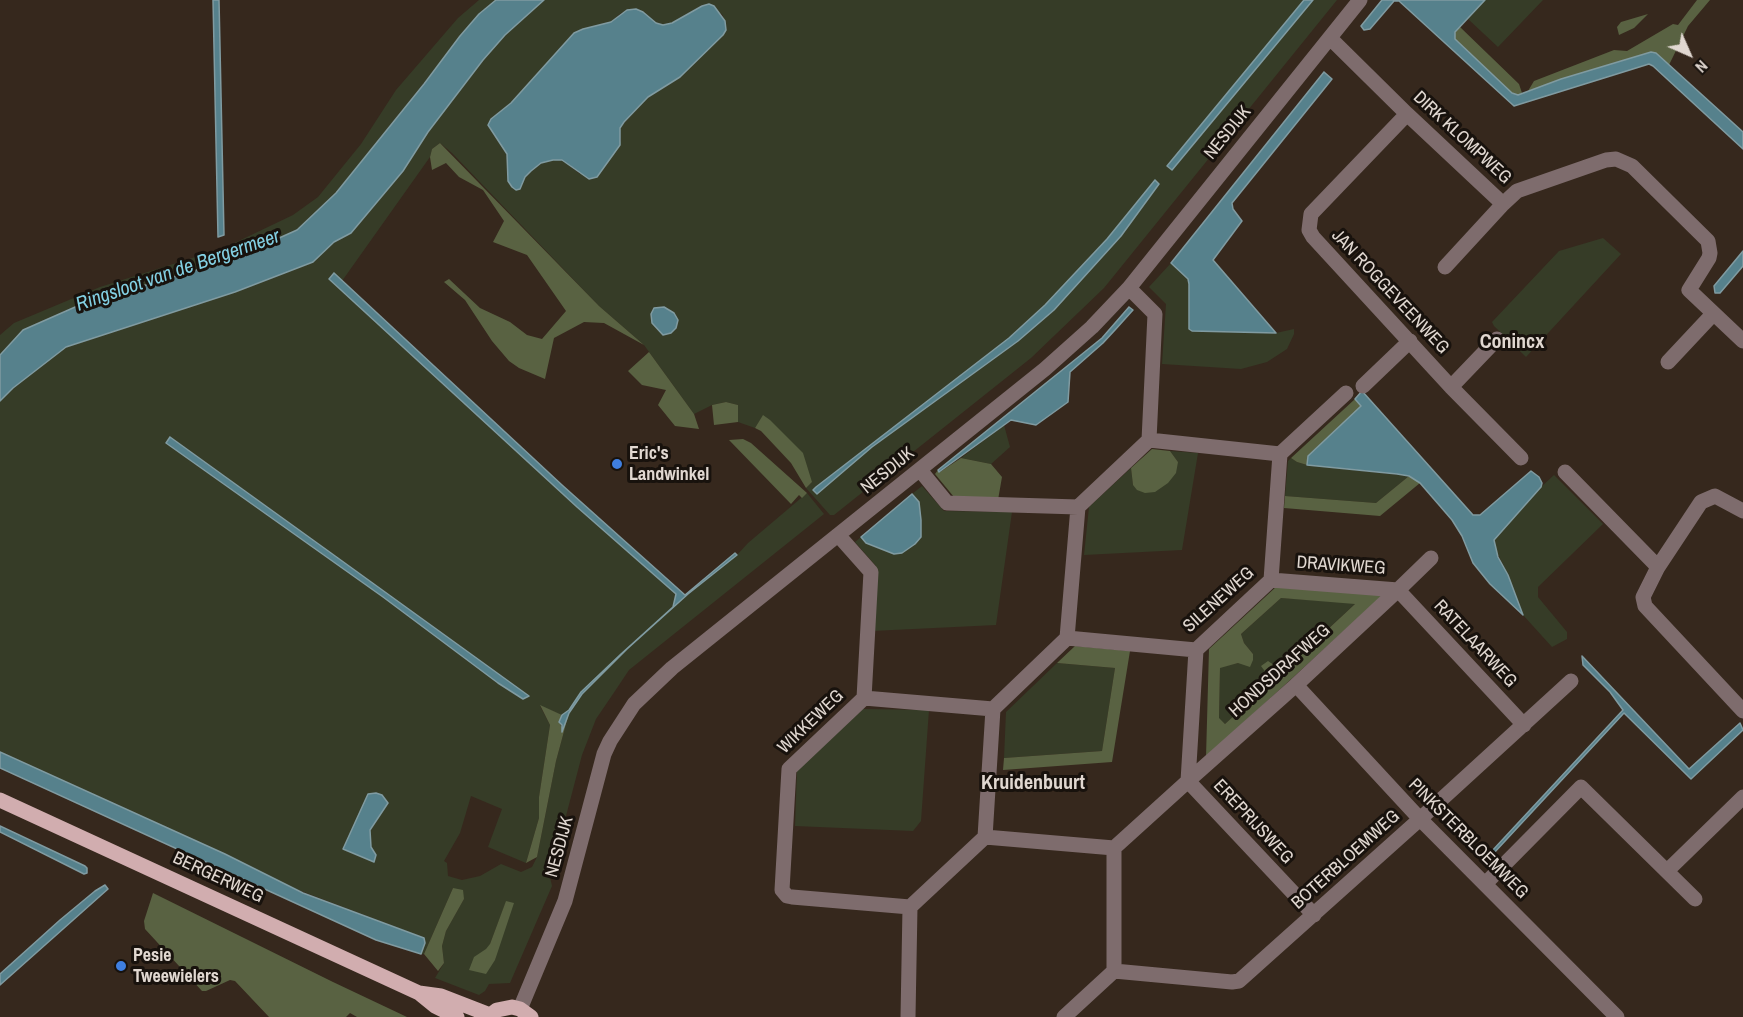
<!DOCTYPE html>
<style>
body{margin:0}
#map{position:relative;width:1743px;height:1017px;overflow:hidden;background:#36281d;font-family:"Archivo Narrow",sans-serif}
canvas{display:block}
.north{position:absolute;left:1659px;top:24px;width:60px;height:60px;-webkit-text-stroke:4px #18120d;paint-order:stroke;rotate:135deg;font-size:16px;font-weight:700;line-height:24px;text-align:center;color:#e1d8d1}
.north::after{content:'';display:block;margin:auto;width:21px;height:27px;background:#e1d8d1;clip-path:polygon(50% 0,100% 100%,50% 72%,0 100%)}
</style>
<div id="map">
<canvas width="1743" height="1017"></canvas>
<div class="north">N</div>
</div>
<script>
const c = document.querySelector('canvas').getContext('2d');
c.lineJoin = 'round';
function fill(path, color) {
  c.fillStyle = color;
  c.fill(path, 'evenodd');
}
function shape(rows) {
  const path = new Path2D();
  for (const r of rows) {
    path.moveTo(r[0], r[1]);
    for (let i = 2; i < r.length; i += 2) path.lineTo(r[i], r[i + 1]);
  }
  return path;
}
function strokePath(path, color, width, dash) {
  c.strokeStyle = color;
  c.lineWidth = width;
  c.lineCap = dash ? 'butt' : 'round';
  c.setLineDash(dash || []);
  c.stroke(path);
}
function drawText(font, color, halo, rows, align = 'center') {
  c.font = font + ' "Archivo Narrow",sans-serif';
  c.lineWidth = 6;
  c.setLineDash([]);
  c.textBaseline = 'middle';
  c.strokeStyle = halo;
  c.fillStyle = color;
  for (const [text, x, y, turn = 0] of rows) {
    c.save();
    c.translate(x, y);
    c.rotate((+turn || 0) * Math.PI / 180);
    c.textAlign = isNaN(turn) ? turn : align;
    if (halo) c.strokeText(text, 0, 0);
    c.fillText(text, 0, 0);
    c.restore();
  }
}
fill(shape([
 [479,0,496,0,479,14,336,193,297,230,230,260,64,311,0,356,0,335,14,323,100,287,224,248,293,215,318,197,361,144,396,90,458,18],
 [544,0,1337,0,1104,288,1031,358,834,515,830,515,806,488,812,482,763,416,755,428,738,422,738,405,726,402,712,405,694,414,644,345,599,306,452,153,440,143,432,149,430,157,342,281,334,273,329,279,577,507,676,594,673,607,737,555,748,543,807,493,824,514,629,670,613,694,596,719,582,755,550,877,552,886,510,983,489,984,485,991,479,995,435,978,444,963,442,946,446,931,464,899,453,888,424,954,421,954,425,943,424,938,288,886,234,859,0,752,0,401,13,388,66,347,235,292,313,262,334,242,351,233,403,171,428,132,483,60,505,35],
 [702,5,722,14,725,21,726,30,671,83,648,97,624,123,620,128,621,141,580,174,562,160,553,160,541,163,531,171,525,177,520,189,508,181,507,154,488,125,499,112,511,103,545,67,574,33,583,29,611,22,621,13,636,9,643,12,656,23,663,25,672,23],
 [1155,180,1159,184,1121,236,1054,310,1018,341,872,447,817,493,816,487,1009,338,1045,305,1107,239],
 [170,437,331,553,528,696,523,699,498,683,383,597,166,443],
 [623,653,582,694,569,713,556,761,537,857,532,867,521,872,501,864,480,876,462,880,448,876,447,863,444,861,460,833,471,796,502,809,488,847,526,863,539,818,539,797,550,725,540,706,562,715,569,710,581,692],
 [376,793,382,795,388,803,370,830,371,847,376,855,343,849],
 [506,902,495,960,490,944],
 [1485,0,1543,0,1498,47,1468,19],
 [1603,238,1621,254,1526,357,1494,326,1492,322,1559,251],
 [1171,263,1188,279,1189,284,1192,331,1276,333,1294,329,1294,334,1287,349,1267,362,1241,369,1162,364,1166,304,1149,287],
 [1004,425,1010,447,991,464,961,458],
 [1170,451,1198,453,1182,550,1084,555,1089,507,1131,468,1133,485,1178,462],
 [1291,458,1297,462,1307,465,1409,476,1376,503,1285,496,1288,461],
 [1554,475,1603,524,1538,587,1538,597,1567,632,1567,639,1552,647,1523,615,1508,575,1494,546,1494,540,1541,487],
 [922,486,944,511,1012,512,996,625,872,631,876,566,855,542,861,537,866,543,880,549,921,530,919,502,912,494],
 [1281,598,1356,603,1225,724,1219,719,1220,667,1238,663,1253,654,1244,643,1241,634],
 [1057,663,1115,668,1102,751,1004,758,1006,712],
 [863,709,929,710,921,821,913,831,795,826,797,770]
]), '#363c27');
fill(shape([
 [1697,0,1710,0,1688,26,1669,65,1656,53,1651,52,1528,91,1534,81,1614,50,1627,51,1673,24,1678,25],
 [1648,14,1634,28,1619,35,1617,27,1621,22],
 [1460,27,1519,84,1522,93,1518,95,1512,93,1455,39,1455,32],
 [440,143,599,306,644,345,604,323,584,322,554,338,545,379,519,368,509,361,492,341,465,300,444,282,449,279,480,308,510,322,527,335,542,339,566,311,527,255,493,242,504,221,483,190,459,177,446,163,432,170,430,157,432,149],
 [649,352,694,414,699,429,675,426,658,405,666,390,642,385,628,371],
 [1355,399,1361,406,1308,456,1307,465,1297,462,1291,458],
 [726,402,738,405,738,422,714,425,712,405],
 [763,415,770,420,803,453,812,482,806,488,791,463,761,431,755,428],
 [743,439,751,443,807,493,802,498,799,495,791,504,729,440],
 [1152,449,1170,451,1178,462,1176,473,1168,483,1155,492,1145,493,1137,490,1133,485,1131,468],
 [961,458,991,464,1002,477,998,500,954,497,935,474,938,470,940,472],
 [1409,476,1420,483,1380,516,1284,508,1285,496,1376,503],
 [1277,586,1383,595,1206,757,1209,649],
 [1281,598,1355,604,1283,671,1268,661,1261,666,1272,681,1225,724,1219,718,1220,668,1238,663,1250,667,1253,660,1253,654,1244,643,1241,634],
 [1075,646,1130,651,1112,762,1003,770,1004,758,1102,751,1115,668,1057,663],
 [540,705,562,715,559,722,563,729,569,713,556,761,537,857,526,863,539,818,539,797,550,725],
 [453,888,463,890,464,899,446,931,442,946,444,963,438,971,424,954],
 [153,893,333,982,407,1017,357,1017,350,1013,346,1017,269,1017,235,981,230,980,206,991,202,991,145,929,144,921],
 [506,901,514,903,495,960,486,974,469,970,474,957,486,949,490,944]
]), '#596242');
const water = shape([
 [213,0,219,0,224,235,218,237,213,0],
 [496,0,544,0,505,35,483,60,428,132,403,171,351,233,334,242,313,262,235,292,66,347,13,388,0,401,0,355,23,330,82,304,230,260,297,230,336,193,424,84,460,36,479,14,496,0],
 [1304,0,1313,0,1172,170,1167,166,1304,0],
 [1382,0,1485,0,1455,32,1455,39,1512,93,1518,95,1561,79,1651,52,1656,53,1743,132,1743,149,1653,66,1649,64,1514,106,1399,1,1394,1,1370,29,1364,30,1361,26,1382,0],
 [709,4,714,6,725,21,726,30,723,35,680,77,648,97,624,122,620,128,620,145,597,177,589,179,562,160,553,160,541,163,531,171,525,177,520,189,516,190,512,187,508,181,507,154,488,125,491,119,511,103,574,33,583,29,611,22,627,10,636,9,643,12,656,23,663,25,672,23,702,6,709,4],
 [1324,72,1332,79,1232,203,1233,209,1242,221,1213,260,1276,333,1192,331,1189,329,1189,284,1188,279,1171,263,1324,72],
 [1155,180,1159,184,1121,236,1054,310,1018,341,872,447,817,494,813,490,816,487,1009,338,1045,305,1107,239,1155,180],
 [1743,251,1743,266,1720,293,1715,293,1714,286,1743,251],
 [334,273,562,485,685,595,735,553,737,555,688,594,627,649,582,694,569,713,562,732,562,725,559,722,562,715,569,710,581,692,621,654,673,607,676,594,577,507,329,279,334,273],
 [664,307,674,313,678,320,676,328,671,333,663,335,652,323,651,314,654,308,664,307],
 [1129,307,1133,310,1115,330,1103,343,1070,372,1068,402,1036,425,1011,420,939,472,938,470,1102,338,1129,307],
 [1362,391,1473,515,1480,515,1531,471,1539,477,1542,483,1541,487,1494,540,1498,557,1508,575,1523,615,1490,584,1473,563,1462,536,1452,520,1420,483,1409,476,1397,474,1307,465,1308,456,1361,406,1355,399,1362,391],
 [170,437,331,553,529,696,523,699,498,683,383,597,166,443,170,437],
 [912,494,919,502,921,520,921,537,915,544,902,553,894,554,866,543,861,537,912,494],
 [1582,656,1689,769,1740,723,1743,730,1691,779,1624,713,1493,854,1491,852,1623,710,1610,692,1583,665,1582,656],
 [0,752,225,854,303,893,424,938,425,943,421,954,376,940,0,768,0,752],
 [376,793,382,795,388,803,370,830,371,847,376,855,374,862,343,849,368,794,376,793],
 [0,826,85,866,87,868,87,873,84,874,0,832,0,826],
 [105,885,108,889,0,985,0,974,60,920,95,891,105,885]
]);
fill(water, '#56818c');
strokePath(water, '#809ba1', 1.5);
strokePath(shape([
 [1330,38,1407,114,1503,204,1517,191,1606,160,1616,159,1632,166,1708,241,1710,253,1709,258,1689,290,1743,341],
 [1407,114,1311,214,1309,230,1313,237,1451,387,1521,458],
 [1445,267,1503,204],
 [1668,362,1713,314],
 [1363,386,1410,341],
 [1451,387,1497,339],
 [1149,440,1280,454,1346,393],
 [920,470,947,503,1078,507,1149,440,1155,314,1129,288],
 [1565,472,1658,567],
 [1743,511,1715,496,1701,502,1658,567,1643,597,1645,606,1743,711],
 [839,536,871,572,864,698,789,769,782,890,787,896,792,897,910,907],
 [1271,580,1398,590,1431,558],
 [1067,638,1196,650,1271,580,1280,454],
 [1296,685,1420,819,1617,1017],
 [864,698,993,709,1067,638,1078,507],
 [985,837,1114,848,1188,781,1196,650],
 [1667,871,1743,797],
 [1485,884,1581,787,1695,899],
 [910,907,985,837,993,709],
 [1314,915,1188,781,1296,685,1398,590,1524,725],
 [1114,971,1232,982,1239,981,1420,819,1571,681],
 [520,1009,565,901,604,754,610,741,634,704,672,668,1045,369,1092,327,1129,288,1360,0],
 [908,1017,910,907],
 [1064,1017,1114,971,1114,848]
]), '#7e6c6d', 15);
strokePath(shape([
 [0,800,419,993,435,1006,457,1017],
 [419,993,441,996,490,1015],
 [488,1017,497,1010,512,1007,520,1009,531,1017]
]), '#d1adaf', 15);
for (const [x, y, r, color] of [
 [617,464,6,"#3f7fe0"],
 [121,966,6,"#3f7fe0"]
]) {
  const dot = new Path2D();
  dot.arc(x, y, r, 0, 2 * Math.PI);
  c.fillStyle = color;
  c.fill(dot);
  strokePath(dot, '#18120d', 2);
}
drawText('18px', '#e1d8d1', '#18120d', [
 ["NESDIJK",1228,133,-51],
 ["DIRK KLOMPWEG",1462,138,43],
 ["JAN ROGGEVEENWEG",1390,292,47],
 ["NESDIJK",888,471,-39],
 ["DRAVIKWEG",1341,566,4],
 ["SILENEWEG",1219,600,-42],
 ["RATELAARWEG",1475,644,47],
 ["HONDSDRAFWEG",1280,671,-42],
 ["WIKKEWEG",811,722,-44],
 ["EREPRIJSWEG",1253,822,47],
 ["PINKSTERBLOEMWEG",1468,839,45],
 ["NESDIJK",560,847,-75],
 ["BOTERBLOEMWEG",1346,860,-42],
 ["BERGERWEG",218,878,25]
]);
drawText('bold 18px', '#e1d8d1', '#18120d', [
 ["Eric's",629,454],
 ["Landwinkel",629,475],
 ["Pesie",133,956],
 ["Tweewielers",133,977]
], 'left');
drawText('italic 20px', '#83d0e3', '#18120d', [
 ["Ringsloot van de Bergermeer",178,271,-19]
]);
drawText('bold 20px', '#e1d8d1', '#18120d', [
 ["Conincx",1512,343],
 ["Kruidenbuurt",1033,784]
]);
</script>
